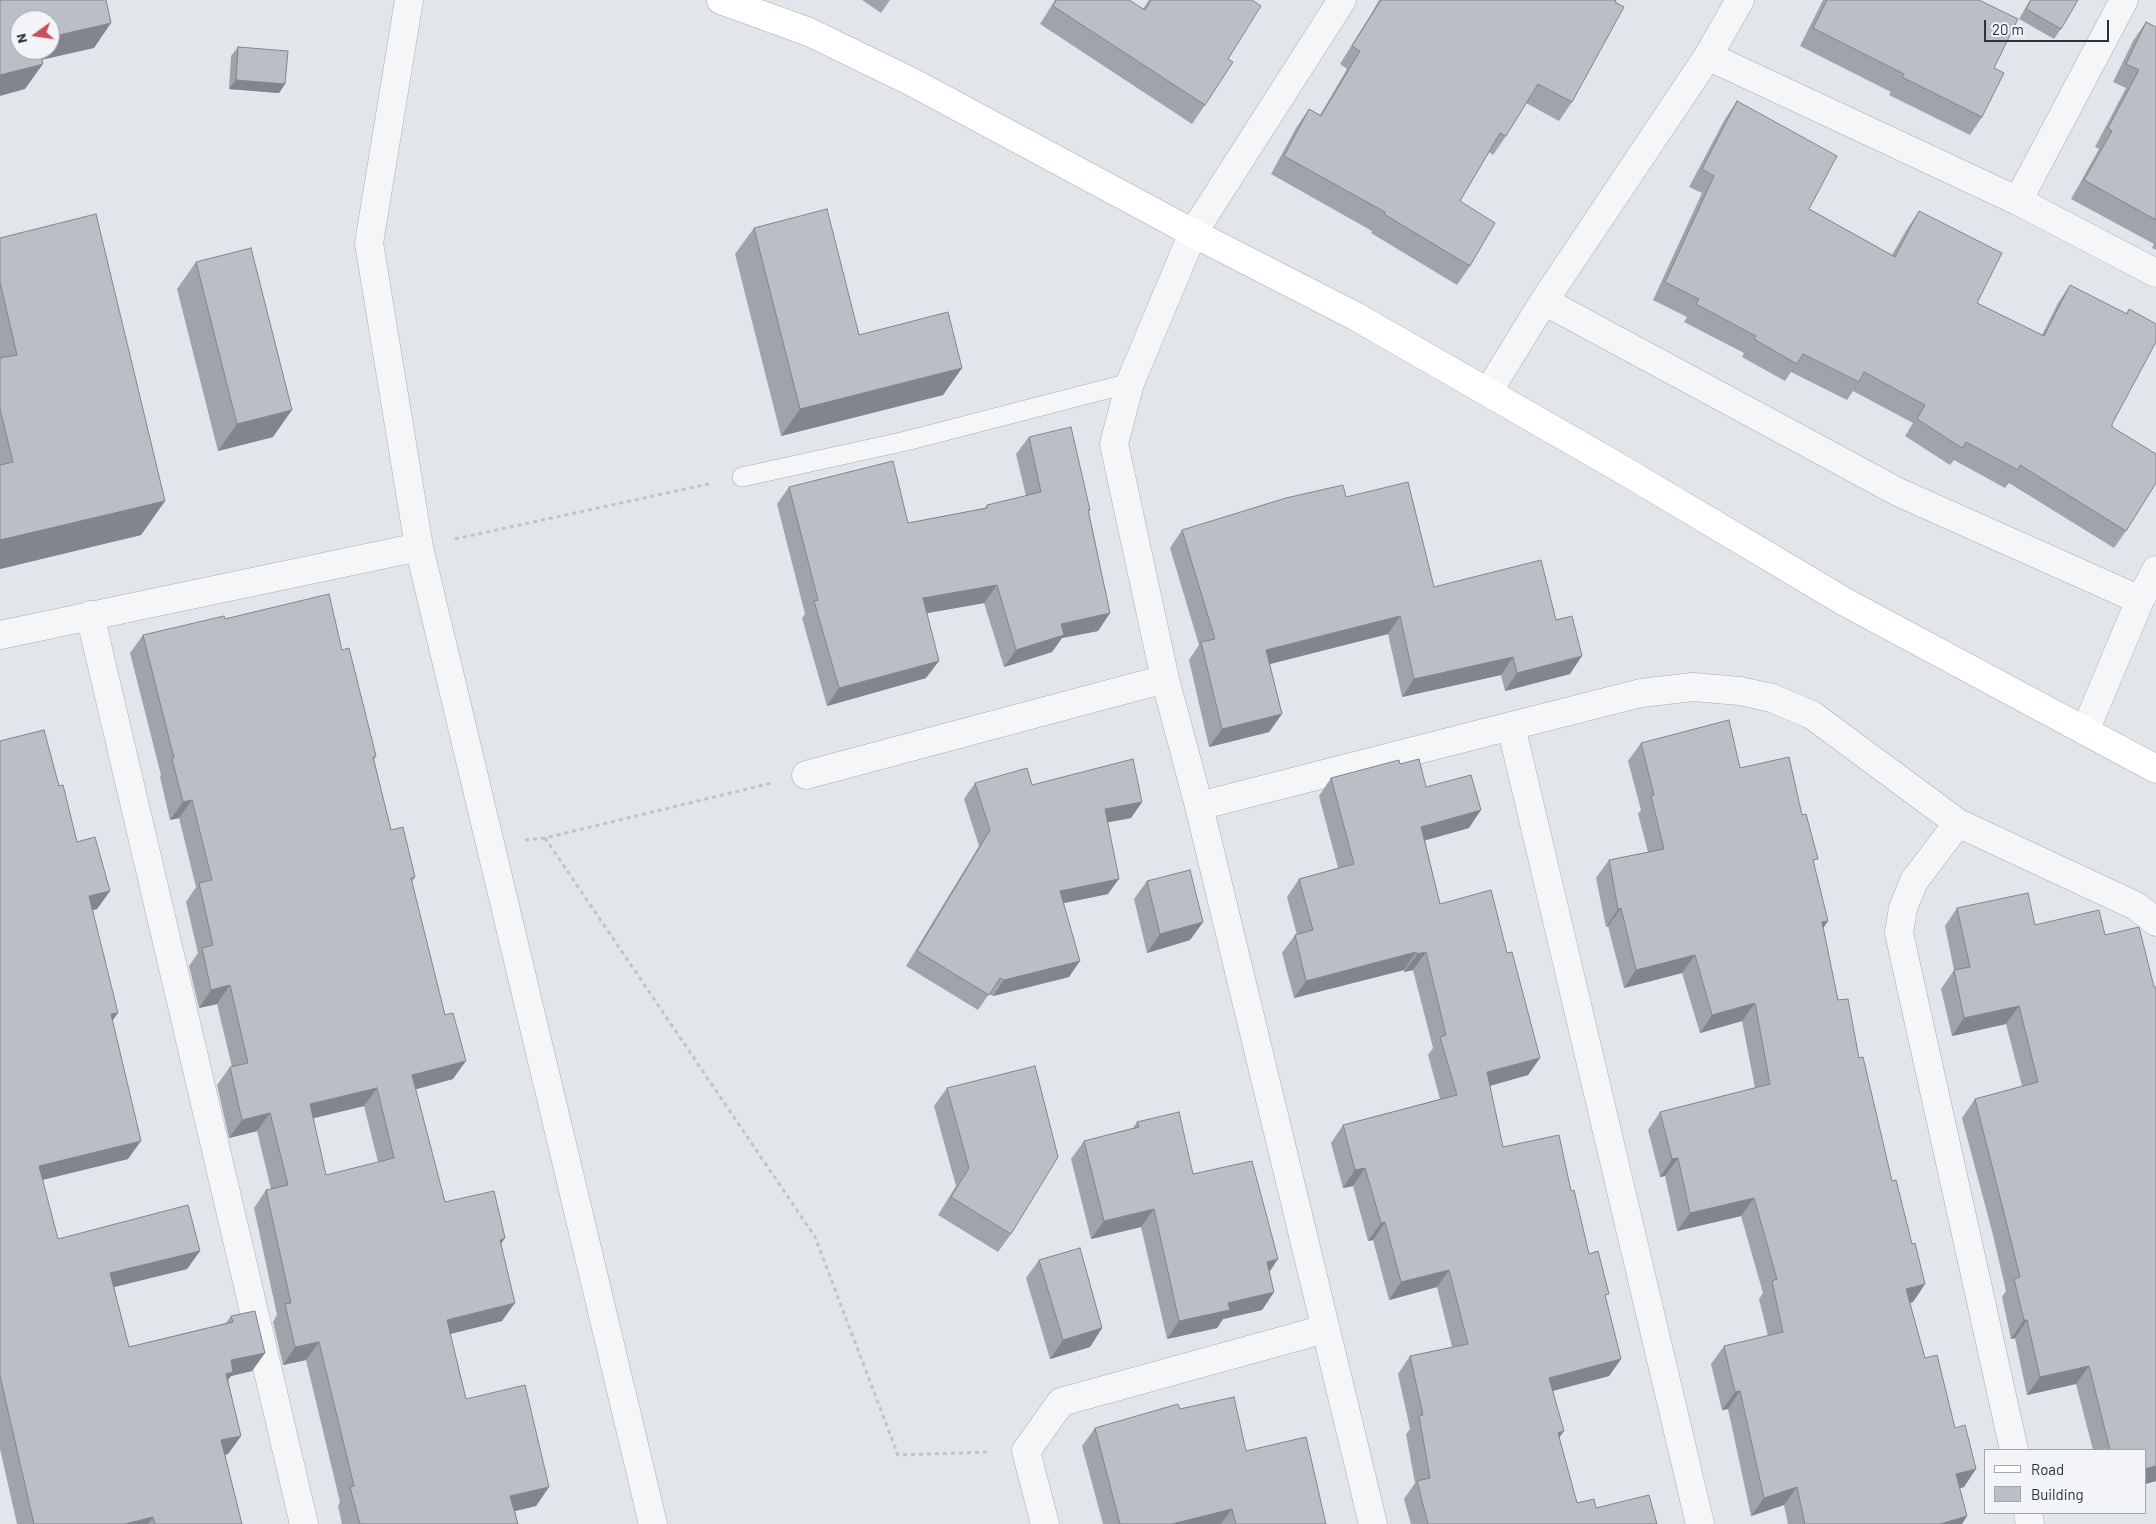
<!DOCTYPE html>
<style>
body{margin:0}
#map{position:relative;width:2156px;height:1524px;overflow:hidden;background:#e2e5ea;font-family:Barlow,sans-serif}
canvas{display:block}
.legend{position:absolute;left:1984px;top:1449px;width:162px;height:65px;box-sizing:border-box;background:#f2f4f7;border:1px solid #a2a6ae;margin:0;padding:6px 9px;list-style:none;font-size:15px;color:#2b3241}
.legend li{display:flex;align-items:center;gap:10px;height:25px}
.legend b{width:25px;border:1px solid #a2a6ae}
.north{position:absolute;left:10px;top:10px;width:50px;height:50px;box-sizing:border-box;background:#f2f4f7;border:1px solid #a2a6ae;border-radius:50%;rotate:256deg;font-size:14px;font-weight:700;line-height:20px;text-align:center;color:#2b3241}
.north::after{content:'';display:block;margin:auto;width:18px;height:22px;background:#c84e5a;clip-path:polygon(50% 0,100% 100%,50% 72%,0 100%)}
.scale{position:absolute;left:1984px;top:20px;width:125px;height:22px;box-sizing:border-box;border:2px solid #2b3241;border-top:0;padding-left:6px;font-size:15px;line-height:18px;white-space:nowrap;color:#2b3241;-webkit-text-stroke:4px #f2f4f7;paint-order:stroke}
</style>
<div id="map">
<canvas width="2156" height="1524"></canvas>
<ul class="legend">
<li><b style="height:6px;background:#fff"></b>Road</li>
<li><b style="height:14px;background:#babec6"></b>Building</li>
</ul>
<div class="north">N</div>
<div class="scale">20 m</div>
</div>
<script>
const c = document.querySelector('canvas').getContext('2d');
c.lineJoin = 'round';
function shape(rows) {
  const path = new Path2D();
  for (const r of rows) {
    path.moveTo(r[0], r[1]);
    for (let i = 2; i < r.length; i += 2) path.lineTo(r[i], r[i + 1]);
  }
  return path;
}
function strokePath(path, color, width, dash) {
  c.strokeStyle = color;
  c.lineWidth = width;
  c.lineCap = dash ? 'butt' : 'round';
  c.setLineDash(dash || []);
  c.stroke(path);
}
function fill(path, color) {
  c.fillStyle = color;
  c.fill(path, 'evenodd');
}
const lane = shape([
 [742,477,906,441,1130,383]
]);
const street = shape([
 [409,0,369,243,419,547,653,1524],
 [1342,0,1193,233,1130,383,1114,444,1165,679,1199,806,1373,1524],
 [1708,56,2018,201,2156,273],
 [2018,201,2124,0],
 [1544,301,1898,492,2140,600],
 [1488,392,1544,301,1708,56,1740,0],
 [90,615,304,1524],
 [0,635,419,547],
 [1511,726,1641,693,1693,687,1740,691,1772,698,1812,715,1958,823],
 [2085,731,2140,600,2156,570],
 [806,775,1165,679],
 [1199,806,1511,726,1700,1524],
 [2014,1450,1899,933,1903,908,1914,881,1958,823,2136,906,2156,922],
 [2028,1513,2030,1524],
 [1045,1524,1026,1451,1061,1402,1325,1329]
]);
const secondary = shape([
 [721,0,809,32,912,82,1193,233,1355,316,1618,467,1845,602,2156,769]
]);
strokePath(lane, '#a7acb4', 20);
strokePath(street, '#a7acb4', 29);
strokePath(secondary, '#a7acb4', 29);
strokePath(shape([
 [455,539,713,483],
 [545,838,815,1237,898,1455,990,1452],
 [525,840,545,838,772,783]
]), '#c0c3c8', 3, [4, 4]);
strokePath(lane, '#f5f6f8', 19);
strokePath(street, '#f5f6f8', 28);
strokePath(secondary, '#fff', 28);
fill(shape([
 [862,0,890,0,881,13],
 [1055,0,1129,0,1143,9,1149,0,1252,0,1228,59,1205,105,1192,124,1040,24],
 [1379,0,1616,0,1572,102,1559,121,1526,103,1506,136,1493,155,1489,152,1460,201,1470,266,1457,285,1371,233,1372,231,1271,174,1296,128,1309,109,1320,115,1347,69,1340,64,1371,14],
 [1823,0,1979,0,1994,68,1982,117,1970,135,1889,95,1891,92,1800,46],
 [2030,0,2078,0,2061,29,2054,39,2019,19],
 [2146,22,2156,27,2156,250,2152,248,2154,244,2071,199,2099,149,2095,147,2126,88,2113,82,2133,41],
 [238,47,285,84,279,93,229,89,231,56],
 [1737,101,1809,209,1892,255,1907,229,1919,211,1977,303,2042,335,2058,303,2070,285,2126,314,2129,309,2112,424,2126,531,2114,548,2009,483,2005,488,1954,460,1950,465,1905,436,1913,423,1853,391,1847,400,1791,372,1785,381,1742,357,1744,353,1684,322,1687,317,1653,300,1702,193,1689,187,1725,119],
 [754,228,859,335,962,368,943,395,781,436,735,254],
 [0,238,165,501,141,535,0,569],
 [196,262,273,437,218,451,177,289],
 [1029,437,1090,510,1089,512,1110,613,1098,631,1062,638,1052,652,1004,667,984,603,927,613,926,678,827,706,802,618,805,614,777,504,789,487,908,523,985,508,987,505,1026,496,1016,454],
 [1346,497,1434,587,1570,674,1505,691,1501,675,1402,697,1388,634,1270,664,1282,714,1269,732,1209,747,1189,660,1199,645,1170,548,1182,530],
 [225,619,342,650,376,756,374,760,391,830,415,877,412,882,453,1079,415,1089,445,1202,501,1244,502,1321,450,1334,466,1399,549,1487,536,1506,515,1511,518,1524,342,1524,338,1506,340,1502,306,1360,283,1365,273,1322,277,1315,254,1208,266,1190,271,1189,257,1131,229,1138,217,1085,230,1067,232,1067,217,1004,199,1008,189,966,198,953,186,902,196,887,179,818,170,820,160,777,161,775,130,653,143,635],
 [364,1106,378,1162,326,1175,313,1118],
 [0,741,59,786,77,842,110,891,97,909,93,910,112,1021,128,1159,42,1180,58,1239,200,1251,187,1269,114,1287,129,1347,226,1323,231,1316,265,1353,252,1371,231,1376,228,1380,241,1436,228,1454,225,1455,242,1524,17,1524,0,1449],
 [1641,743,1740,768,1814,864,1823,928,1838,1000,1859,1058,1892,1181,1925,1284,1913,1302,1910,1303,1925,1358,1964,1487,1960,1488,1967,1516,1962,1524,1788,1524,1784,1505,1751,1516,1728,1409,1722,1410,1711,1364,1724,1346,1768,1336,1759,1299,1763,1293,1741,1216,1677,1231,1665,1176,1660,1177,1648,1130,1660,1112,1755,1088,1742,1021,1700,1033,1682,973,1624,988,1608,926,1606,927,1596,878,1609,860,1648,852,1638,814,1641,810,1628,761],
 [1400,764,1426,787,1469,828,1425,840,1440,904,1507,953,1540,1058,1528,1075,1490,1086,1503,1147,1571,1191,1589,1254,1606,1299,1621,1359,1609,1376,1553,1391,1559,1438,1577,1503,1657,1524,1411,1524,1404,1499,1415,1483,1406,1434,1410,1429,1398,1374,1410,1356,1452,1347,1437,1287,1389,1300,1373,1240,1368,1241,1353,1186,1343,1188,1331,1143,1343,1125,1440,1099,1428,1055,1433,1048,1413,970,1404,972,1404,970,1294,998,1282,953,1295,935,1297,935,1287,897,1299,879,1338,868,1319,796,1331,778],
 [975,783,1032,785,1142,802,1131,818,1107,822,1108,894,1064,903,1069,977,993,996,989,994,978,1010,906,966,979,846,964,799],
 [1147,881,1203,922,1190,940,1147,953,1134,899],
 [1957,908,2035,925,2105,935,2154,987,2156,987,2156,1481,2145,1484,2145,1450,2093,1450,2076,1384,2027,1395,2015,1338,2011,1339,2002,1297,2006,1291,1993,1235,1962,1118,1975,1099,2022,1086,2006,1024,1952,1036,1941,989,1954,970,1945,926],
 [947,1088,1011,1234,998,1252,938,1215,956,1186,934,1106],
 [1137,1122,1193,1174,1269,1272,1274,1292,1262,1310,1223,1319,1217,1328,1167,1339,1141,1227,1091,1239,1071,1159,1084,1141,1133,1128],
 [1039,1260,1102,1328,1090,1347,1050,1359,1026,1278],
 [1180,1409,1246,1451,1326,1524,1103,1524,1082,1446,1095,1428]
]), '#a0a3aa');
fill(shape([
 [111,23,94,48,19,65,30,50,50,50,50,37],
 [43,64,25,89,0,96,0,75],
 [236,80,285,84,279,93,229,89],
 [962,368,943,395,781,436,800,409],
 [292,410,273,437,218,451,237,424],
 [165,501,141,535,0,569,0,540],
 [997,585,984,603,911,616,923,598],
 [1110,613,1098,631,1062,638,1052,652,1004,667,1016,650,1061,624],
 [1400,616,1388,634,1254,668,1266,650],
 [1582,656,1570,674,1505,691,1517,673],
 [1513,657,1501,675,1402,697,1414,679],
 [939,661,926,678,827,706,839,688],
 [1282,714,1269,732,1209,747,1222,729],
 [192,800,179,818,170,820,183,802],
 [1142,802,1131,818,1094,825,1105,809],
 [1481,810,1469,828,1409,845,1421,827],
 [1119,879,1108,894,1049,906,1060,891],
 [110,891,97,909,77,914,89,896],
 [1621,908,1608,926,1606,927,1618,909],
 [1828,921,1816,939,1822,922],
 [1203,922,1190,940,1147,953,1160,934],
 [1416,952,1404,970,1294,998,1306,981],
 [1426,952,1413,970,1404,972,1417,954],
 [1695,955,1682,973,1624,988,1636,970],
 [1080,961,1069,977,993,996,1004,980],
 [230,985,217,1004,199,1008,211,990],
 [1755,1003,1742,1021,1700,1033,1712,1015],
 [2019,1006,2006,1024,1952,1036,1964,1018],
 [118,1013,105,1031,111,1014],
 [1540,1058,1528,1075,1474,1090,1487,1072],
 [466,1061,453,1079,399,1094,412,1075],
 [377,1088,364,1106,298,1122,310,1104],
 [270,1113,257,1131,229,1138,242,1120],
 [141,1141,128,1159,26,1184,39,1166],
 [1678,1158,1665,1176,1660,1177,1672,1159],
 [1365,1168,1353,1186,1343,1188,1355,1170],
 [1754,1198,1741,1216,1677,1231,1690,1213],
 [1154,1209,1141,1227,1091,1239,1104,1221],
 [1385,1222,1373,1240,1368,1241,1381,1223],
 [505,1238,492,1257,500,1240],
 [200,1251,187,1269,98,1291,110,1273],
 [1278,1259,1266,1277,1267,1262],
 [1449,1270,1437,1287,1389,1300,1401,1282],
 [1925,1284,1913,1302,1894,1307,1906,1289],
 [1274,1292,1262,1310,1223,1319,1217,1328,1167,1339,1179,1321,1228,1303],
 [515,1303,502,1321,434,1338,447,1320],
 [2024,1320,2027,1320,2015,1338,2011,1339],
 [1102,1328,1090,1347,1050,1359,1063,1340],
 [319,1342,306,1360,283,1365,295,1347],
 [265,1353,252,1371,231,1376,221,1390,231,1360],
 [1621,1359,1609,1376,1537,1395,1549,1378],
 [2089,1366,2076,1384,2027,1395,2040,1377],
 [1740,1391,1728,1409,1722,1410,1735,1392],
 [1564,1431,1551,1449,1558,1433],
 [241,1436,228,1454,209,1458,221,1440],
 [2156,1466,2156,1481,2145,1484,2145,1469],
 [1976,1469,1964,1487,1944,1492,1956,1474],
 [549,1487,536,1506,498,1515,510,1496],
 [1797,1487,1784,1505,1751,1516,1764,1498],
 [1232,1509,1221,1524,1172,1524],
 [1967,1516,1962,1524,1940,1524],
 [153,1517,148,1524,125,1524]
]), '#82858b');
const building = shape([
 [0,0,106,0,111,23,50,37,50,20,20,20,20,50,39,50,43,64,0,75,0,0],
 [1056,0,1129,0,1145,10,1151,0,1252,0,1261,6,1228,59,1233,62,1205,105,1053,6,1056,0],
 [1381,0,1616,0,1615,2,1624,7,1572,102,1538,84,1506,136,1500,133,1460,201,1495,223,1470,266,1384,214,1385,212,1284,156,1309,109,1321,116,1360,51,1352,46,1381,0],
 [1827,0,1979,0,2018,19,1994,68,2004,73,1982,117,1902,77,1904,74,1813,28,1827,0],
 [2031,0,2078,0,2061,29,2026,9,2031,0],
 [2146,22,2156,27,2156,220,2084,180,2112,131,2108,128,2139,70,2126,64,2146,22],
 [238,47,288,51,285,84,236,80,238,47],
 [1737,101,1837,156,1809,209,1895,257,1919,211,2002,253,1977,303,2044,336,2070,285,2127,314,2129,309,2156,324,2156,342,2112,424,2112,427,2156,454,2156,483,2126,531,2020,465,2018,470,1966,442,1962,448,1917,419,1925,405,1864,372,1859,382,1803,354,1797,364,1754,339,1756,336,1696,304,1699,299,1665,282,1714,176,1702,169,1737,101],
 [827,209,859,335,948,312,962,368,800,409,754,228,827,209],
 [96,214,165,501,0,540,0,465,13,462,0,409,0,358,17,355,0,282,0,238,96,214],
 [251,248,292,410,237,424,196,262,251,248],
 [1071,427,1090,510,1088,510,1110,613,1061,624,1064,635,1016,650,997,585,923,598,939,661,839,688,814,601,818,600,789,487,893,461,908,523,987,508,987,505,1041,492,1029,437,1071,427],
 [1408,482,1434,587,1541,560,1556,620,1572,616,1582,656,1517,673,1513,657,1414,679,1400,616,1266,650,1282,714,1222,729,1201,642,1215,639,1182,530,1286,498,1343,485,1346,497,1408,482],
 [329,594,342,650,349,648,376,756,373,757,391,830,403,827,415,877,411,878,445,1015,453,1013,466,1061,412,1075,445,1202,494,1191,505,1238,500,1240,515,1303,447,1320,466,1399,525,1385,549,1487,510,1496,518,1524,360,1524,350,1487,354,1486,319,1342,295,1347,285,1304,291,1303,266,1190,288,1185,270,1113,242,1120,230,1067,248,1063,230,985,211,990,202,948,213,945,199,883,212,880,192,800,183,802,172,759,174,758,143,635,224,616,225,619,329,594],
 [377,1088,394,1158,326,1175,310,1104,377,1088],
 [1729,720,1740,768,1789,757,1802,815,1806,814,1818,859,1813,860,1828,921,1822,922,1838,1000,1848,999,1859,1058,1863,1057,1892,1181,1896,1180,1912,1244,1915,1243,1925,1284,1906,1289,1925,1358,1937,1355,1955,1428,1965,1425,1976,1469,1956,1474,1967,1516,1940,1524,1805,1524,1797,1487,1764,1498,1740,1391,1735,1392,1724,1346,1783,1332,1772,1281,1777,1279,1754,1198,1690,1213,1678,1158,1672,1159,1660,1112,1770,1084,1755,1003,1712,1015,1695,955,1636,970,1621,908,1618,909,1609,860,1664,849,1651,796,1654,795,1641,743,1729,720],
 [44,730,59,786,63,785,77,842,95,837,110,891,89,896,118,1013,111,1014,141,1141,39,1166,58,1239,188,1205,200,1251,110,1273,129,1347,233,1322,231,1316,255,1311,265,1353,231,1360,233,1372,226,1374,241,1436,221,1440,242,1524,155,1524,153,1517,125,1524,34,1524,0,1376,0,741,44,730],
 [1133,759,1142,802,1105,809,1119,879,1060,891,1080,961,1004,980,1000,978,989,995,917,951,990,830,975,783,1027,768,1032,785,1133,759],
 [1419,759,1426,787,1471,775,1481,810,1421,827,1440,904,1491,890,1507,953,1512,952,1540,1058,1487,1072,1503,1147,1559,1135,1571,1191,1574,1190,1589,1254,1598,1251,1609,1294,1605,1295,1621,1359,1549,1378,1564,1431,1558,1433,1577,1503,1594,1499,1596,1508,1649,1495,1657,1524,1428,1524,1417,1481,1430,1478,1419,1416,1423,1415,1410,1356,1468,1344,1449,1270,1401,1282,1385,1222,1381,1223,1365,1168,1355,1170,1343,1125,1457,1095,1440,1037,1446,1035,1426,952,1417,954,1416,952,1306,981,1295,935,1313,930,1299,879,1354,864,1331,778,1399,760,1400,764,1419,759],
 [1190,870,1203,922,1160,934,1147,881,1190,870],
 [2028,893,2035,925,2099,910,2105,935,2139,927,2154,987,2156,987,2156,1466,2145,1469,2145,1450,2110,1450,2089,1366,2040,1377,2027,1320,2024,1320,2014,1279,2020,1277,2005,1217,1975,1099,2038,1082,2019,1006,1964,1018,1954,970,1970,967,1957,908,2028,893],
 [1035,1066,1058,1157,1011,1234,951,1197,969,1168,947,1088,1035,1066],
 [1179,1112,1193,1174,1252,1161,1278,1259,1267,1262,1274,1292,1228,1303,1230,1310,1179,1321,1154,1209,1104,1221,1084,1141,1139,1127,1137,1122,1179,1112],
 [1080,1248,1102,1328,1063,1340,1039,1260,1080,1248],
 [1234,1397,1246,1451,1306,1437,1326,1524,1236,1524,1232,1509,1172,1524,1120,1524,1095,1428,1178,1404,1180,1409,1234,1397]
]);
fill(building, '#babec6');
strokePath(building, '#82858b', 1);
</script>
